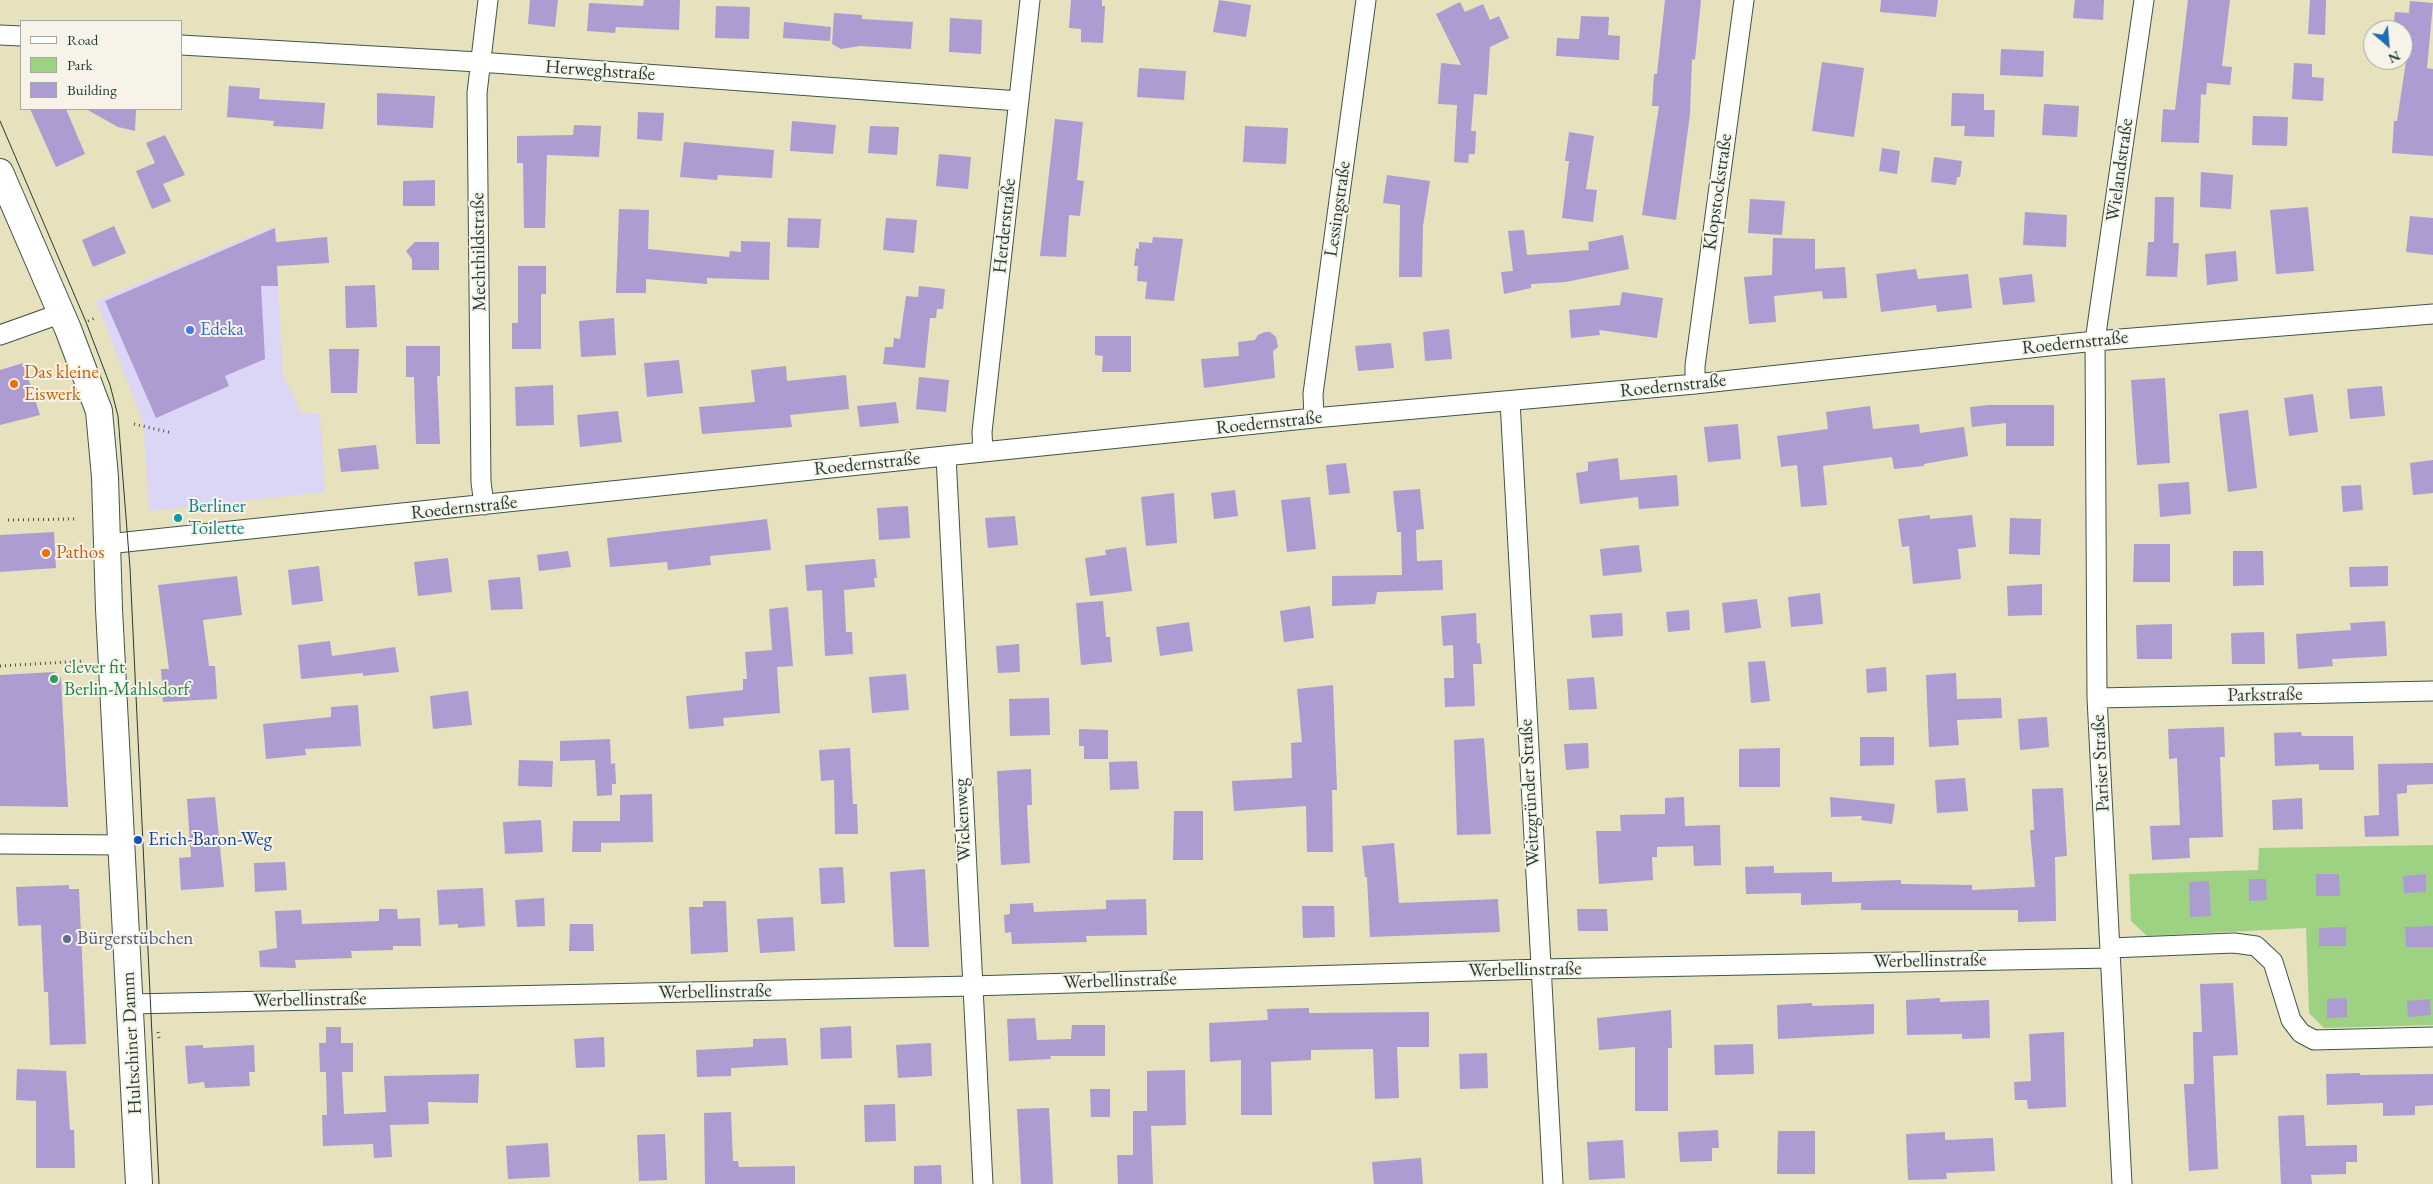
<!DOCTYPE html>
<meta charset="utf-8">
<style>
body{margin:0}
#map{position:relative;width:2433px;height:1184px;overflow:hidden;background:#e8e1be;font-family:"EB Garamond",serif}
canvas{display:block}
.legend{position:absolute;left:20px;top:20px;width:162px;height:90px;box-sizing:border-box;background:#f7f3e8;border:1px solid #a1aaa0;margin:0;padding:6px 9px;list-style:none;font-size:15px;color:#1f3d34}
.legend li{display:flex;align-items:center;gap:10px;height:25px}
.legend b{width:25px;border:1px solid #a1aaa0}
.north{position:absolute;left:2363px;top:20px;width:50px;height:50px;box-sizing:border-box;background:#f7f3e8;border:1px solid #a1aaa0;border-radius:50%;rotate:153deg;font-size:14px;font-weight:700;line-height:20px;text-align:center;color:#1f3d34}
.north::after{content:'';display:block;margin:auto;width:18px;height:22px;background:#1f6fb2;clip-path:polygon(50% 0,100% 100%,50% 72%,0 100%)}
</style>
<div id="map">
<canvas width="2433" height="1184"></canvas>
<ul class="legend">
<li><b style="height:6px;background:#fff"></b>Road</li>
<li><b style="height:14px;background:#9ed283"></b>Park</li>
<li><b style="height:14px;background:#ac9cd1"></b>Building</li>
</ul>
<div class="north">N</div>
</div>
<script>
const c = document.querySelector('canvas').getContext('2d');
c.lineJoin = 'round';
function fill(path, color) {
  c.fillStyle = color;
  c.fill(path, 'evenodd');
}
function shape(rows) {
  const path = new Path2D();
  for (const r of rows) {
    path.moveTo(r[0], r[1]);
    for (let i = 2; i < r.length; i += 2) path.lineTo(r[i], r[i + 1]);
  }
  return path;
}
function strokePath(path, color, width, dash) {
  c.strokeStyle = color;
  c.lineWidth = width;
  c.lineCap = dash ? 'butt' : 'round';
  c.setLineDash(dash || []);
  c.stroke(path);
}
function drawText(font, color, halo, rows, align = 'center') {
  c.font = font + ' "EB Garamond",serif';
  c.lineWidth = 4;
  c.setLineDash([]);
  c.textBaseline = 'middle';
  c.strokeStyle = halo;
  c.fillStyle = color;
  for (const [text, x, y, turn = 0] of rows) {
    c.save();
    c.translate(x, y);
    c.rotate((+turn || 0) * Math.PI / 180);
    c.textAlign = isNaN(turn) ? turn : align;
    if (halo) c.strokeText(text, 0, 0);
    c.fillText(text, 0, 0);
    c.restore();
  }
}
fill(shape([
 [275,226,283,376,302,414,320,413,325,492,149,511,143,422,96,301]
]), '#dcd6f6');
fill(shape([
 [2433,845,2433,1025,2324,1028,2309,1013,2306,928,2147,936,2131,921,2129,874,2258,870,2259,848]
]), '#9ed283');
fill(shape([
 [530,0,558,0,555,27,528,24],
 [644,0,680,0,679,30,616,27,615,33,587,31,589,3,643,6],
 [1071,0,1102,0,1102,6,1105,6,1103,43,1081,42,1081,29,1069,28],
 [1219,0,1251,5,1246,37,1213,32],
 [1665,0,1701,0,1695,60,1692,59,1690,114,1676,220,1642,215,1659,106,1652,106,1654,74,1657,74],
 [1881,0,1938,0,1936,17,1880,12],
 [2075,0,2104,0,2103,20,2073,18],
 [2188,0,2230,0,2222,66,2232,67,2230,85,2207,83,2206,95,2201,94,2199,143,2161,142,2163,109,2175,110],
 [2310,0,2326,0,2325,35,2308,34],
 [2410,1,2433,3,2427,68,2433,69,2433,156,2392,153,2394,121,2397,121,2408,48,2403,48,2403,30,2393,30,2395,12,2409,13],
 [1460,2,1465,12,1483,4,1490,20,1499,16,1509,38,1490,47,1487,95,1474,94,1471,131,1476,131,1475,154,1469,154,1468,163,1454,162,1457,105,1438,104,1441,63,1461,65,1436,14],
 [716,6,750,7,749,39,715,38],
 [834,13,862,15,862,19,913,22,911,49,860,46,841,49,832,44],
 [1581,16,1609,17,1608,35,1620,36,1619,60,1556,56,1557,38,1579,39],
 [950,18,982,20,981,54,949,52],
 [784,22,831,27,830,41,783,38],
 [2001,49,2044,51,2043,77,2000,75],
 [1822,62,1864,68,1854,137,1812,131],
 [2294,63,2312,64,2312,77,2324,78,2323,101,2292,99],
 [1139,68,1186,71,1184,100,1137,97],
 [229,86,260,88,259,99,325,103,323,129,273,126,274,121,227,117],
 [377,93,435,96,433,128,377,125],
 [1952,93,1984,94,1984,110,1995,110,1994,137,1964,136,1965,126,1951,126],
 [2044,104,2079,106,2077,137,2042,135],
 [30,109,66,109,85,154,56,167],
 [86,109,136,109,135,131,118,127],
 [638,112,664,113,662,141,637,139],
 [2253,116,2288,117,2287,146,2252,145],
 [1055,119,1083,122,1077,180,1084,181,1080,216,1069,215,1066,257,1040,256],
 [792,121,836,125,833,154,790,151],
 [574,125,601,126,599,157,547,155,545,228,524,228,523,163,517,163,517,136,573,135],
 [870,126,899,127,897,155,868,153],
 [1245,126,1288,128,1286,164,1243,162],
 [1569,132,1594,136,1586,189,1597,190,1593,222,1562,218,1569,161,1565,161],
 [165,135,185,175,163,184,171,201,152,209,136,171,155,163,146,143],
 [684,142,774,150,772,178,718,175,717,180,680,177],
 [1882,148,1900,151,1897,174,1879,171],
 [939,154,971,157,968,189,936,186],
 [1934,157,1962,161,1960,177,1957,177,1956,185,1931,182],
 [2201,172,2233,175,2231,209,2200,207],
 [1387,175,1430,181,1423,226,1422,277,1399,277,1400,205,1383,203],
 [435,180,435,206,403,206,403,181],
 [2155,197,2174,197,2173,243,2179,243,2177,277,2146,276,2148,242,2154,242],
 [1750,199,1785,201,1782,235,1748,233],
 [2308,207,2314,271,2276,274,2270,210],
 [619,209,649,210,648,249,729,257,730,251,741,252,741,241,770,242,769,280,707,278,707,284,646,279,646,293,616,293],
 [2025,212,2067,215,2066,247,2023,245],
 [2410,216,2433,218,2433,255,2406,252],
 [788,218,821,219,819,248,787,247],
 [886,218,917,220,914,253,883,250],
 [114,226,126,253,93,267,82,240],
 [275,228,276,242,327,237,329,263,277,266,278,286,261,286,265,359,225,376,229,386,156,418,105,301],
 [1524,230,1527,255,1589,250,1588,242,1623,235,1629,269,1566,282,1531,284,1531,288,1504,294,1501,272,1513,271,1508,231],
 [1153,237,1183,239,1174,301,1145,299,1147,282,1137,281,1138,266,1134,266,1136,248,1139,249,1139,242,1152,243],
 [1773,238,1815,239,1815,269,1845,267,1847,298,1823,299,1822,291,1774,296,1776,322,1749,324,1744,277,1772,275],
 [415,242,439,242,439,270,412,270,412,259,406,251],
 [2236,251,2238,281,2207,285,2205,254],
 [518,266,546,266,546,294,541,294,541,349,512,349,512,323,518,323],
 [1916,269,1918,279,1968,274,1972,308,1937,312,1936,305,1881,312,1876,274],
 [2032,274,2035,302,2003,305,1999,278],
 [375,285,377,327,346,328,345,286],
 [919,286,945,289,943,309,937,309,936,318,930,318,925,368,883,364,885,347,893,347,894,338,900,339,906,296,918,297],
 [1622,292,1663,298,1657,338,1599,330,1600,335,1571,338,1569,310,1620,305],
 [614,318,616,355,581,357,579,321],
 [1449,329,1452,359,1425,361,1423,332],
 [1265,332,1270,332,1276,337,1278,347,1273,351,1275,378,1204,388,1201,359,1239,356,1238,342,1255,340,1258,335],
 [1095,336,1131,336,1131,372,1102,372,1103,356,1095,355],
 [1391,343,1394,368,1358,371,1355,346],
 [406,346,440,346,440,376,437,376,440,444,416,444,414,377,406,377],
 [329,349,359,349,357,393,331,393],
 [679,360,683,393,647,397,644,363],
 [23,363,40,415,0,425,0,370],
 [786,366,787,381,846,375,849,409,790,415,792,427,702,434,699,407,755,402,751,370],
 [919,377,949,380,946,412,916,409],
 [2165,378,2170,463,2137,465,2131,380],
 [553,385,554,425,516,426,515,387],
 [2382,386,2385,416,2350,419,2347,389],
 [2313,394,2318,432,2289,436,2284,398],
 [896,402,899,423,860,427,857,406],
 [1988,405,2054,405,2054,446,2006,446,2006,423,1972,427,1970,407],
 [1870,406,1873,429,1919,424,1920,433,1964,427,1968,456,1924,464,1924,466,1894,469,1892,457,1823,466,1827,505,1801,507,1797,465,1781,467,1777,436,1828,429,1826,412],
 [2248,410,2257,488,2228,492,2219,414],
 [618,411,622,442,580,447,577,415],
 [1738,424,1741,459,1708,462,1704,427],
 [376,445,379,469,341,472,338,449],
 [1618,458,1620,480,1677,475,1679,506,1639,509,1638,497,1580,504,1576,473,1588,471,1588,462],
 [2433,460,2433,493,2413,495,2410,463],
 [1346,463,1350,493,1329,495,1326,465],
 [2189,482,2191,514,2160,517,2158,484],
 [2361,485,2363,510,2343,512,2341,486],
 [1420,489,1424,529,1416,530,1417,561,1442,560,1443,590,1377,592,1375,604,1332,606,1332,576,1402,575,1401,532,1397,532,1393,491],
 [1235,490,1238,516,1214,519,1211,493],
 [1174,493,1177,543,1146,546,1141,497],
 [1310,497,1316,549,1287,552,1281,500],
 [908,506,910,538,879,540,877,508],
 [1930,515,1930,519,1972,515,1976,547,1958,549,1961,579,1913,584,1909,546,1902,547,1898,519],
 [1015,516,1018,545,988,548,985,518],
 [2010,518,2041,519,2040,555,2009,554],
 [767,519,771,550,710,556,711,565,668,570,667,562,610,567,607,538],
 [54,532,56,568,0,572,0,535],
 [2134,544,2170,544,2170,582,2133,582],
 [1639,545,1642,572,1603,576,1600,549],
 [1126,547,1132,591,1090,596,1085,558,1106,555,1105,550],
 [568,551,571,567,539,571,537,555],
 [2233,551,2263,551,2264,585,2233,586],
 [448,558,452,592,418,596,414,562],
 [875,559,877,578,874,578,875,587,844,590,846,632,852,632,853,654,825,656,822,590,807,591,805,565],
 [319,566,323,601,292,605,288,570],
 [2388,566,2388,586,2350,587,2349,567],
 [237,576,242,615,203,620,209,666,215,666,217,699,163,702,161,669,169,669,158,585],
 [520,577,523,609,491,610,488,580],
 [2042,584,2042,615,2008,616,2007,586],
 [1820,593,1823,624,1791,627,1788,597],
 [1757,599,1761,628,1725,633,1722,603],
 [1103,601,1106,637,1110,637,1112,662,1081,665,1076,603],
 [1310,606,1314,638,1284,642,1280,611],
 [788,607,793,666,777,667,780,713,723,718,724,726,689,729,686,696,743,690,743,679,747,679,745,652,772,650,769,609],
 [1689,610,1690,630,1668,632,1666,612],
 [1476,613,1477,644,1480,643,1482,664,1473,664,1475,706,1445,707,1444,678,1454,678,1453,645,1443,646,1441,616],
 [1622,613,1623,636,1592,638,1590,615],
 [2385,621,2387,656,2332,659,2333,666,2298,669,2296,634,2351,630,2350,623],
 [1189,622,1193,651,1160,656,1156,627],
 [2172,624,2172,659,2137,659,2136,625],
 [2264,632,2265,664,2232,664,2231,633],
 [330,641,332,656,395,647,399,672,363,676,363,673,301,679,298,645],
 [1019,644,1020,672,998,673,996,646],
 [1765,661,1770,701,1751,703,1748,662],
 [1886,667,1887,691,1867,693,1866,669],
 [54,672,61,678,68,807,0,806,0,675],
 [1956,673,1957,699,2001,698,2002,718,1957,720,1959,745,1929,747,1926,675],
 [906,674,909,710,872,713,869,677],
 [1594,677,1597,709,1569,710,1567,679],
 [1333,685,1337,790,1332,790,1333,852,1307,852,1306,806,1234,811,1232,781,1292,778,1291,743,1302,742,1297,689],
 [468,691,472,725,433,729,430,696],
 [1049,698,1050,735,1010,736,1009,699],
 [358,705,361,746,305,749,306,755,266,759,263,724,331,717,331,707],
 [2047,717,2049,747,2020,750,2018,719],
 [2224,727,2225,757,2220,757,2223,837,2189,838,2190,858,2152,860,2150,826,2180,825,2177,758,2169,759,2168,729],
 [1079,729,1108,730,1108,759,1084,759,1084,746,1079,746],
 [2301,732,2302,736,2353,736,2354,770,2319,770,2319,764,2275,766,2274,733],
 [1860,737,1894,737,1894,765,1860,766],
 [1484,738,1491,834,1457,835,1454,740],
 [610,739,611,764,615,763,616,784,612,784,612,795,597,796,595,760,560,761,560,741],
 [1588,743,1589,768,1566,770,1564,744],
 [850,748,853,804,857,804,858,834,835,834,834,780,821,781,819,750],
 [1780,748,1780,787,1739,787,1739,749],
 [519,760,553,761,552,787,518,786],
 [1137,761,1139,789,1110,790,1109,762],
 [2433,763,2433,784,2407,785,2407,793,2397,794,2399,836,2365,837,2364,816,2379,815,2378,764],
 [1031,769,1032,805,1027,805,1030,863,1001,865,997,771],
 [1965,778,1968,811,1937,813,1935,780],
 [2063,788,2067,856,2055,857,2056,921,2018,922,2018,910,1861,910,1861,903,1801,905,1801,893,1746,894,1745,867,1774,866,1774,873,1832,872,1832,882,1901,880,1901,884,1972,885,1972,890,2035,887,2030,830,2034,830,2032,789],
 [652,794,653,842,601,843,601,852,572,852,573,821,620,821,620,795],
 [215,797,224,887,181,890,179,858,191,857,187,799],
 [1684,797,1685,826,1720,825,1721,865,1694,866,1693,846,1657,847,1657,857,1652,857,1653,880,1599,884,1596,831,1621,831,1620,815,1665,814,1665,798],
 [1830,797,1895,804,1892,824,1861,820,1862,816,1831,817],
 [2302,798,2303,829,2273,830,2272,800],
 [1174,811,1203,811,1203,860,1173,860],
 [541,820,543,852,505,854,503,822],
 [1394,843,1399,903,1498,899,1500,932,1370,937,1367,877,1365,877,1362,846],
 [285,862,287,890,255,892,254,863],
 [843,867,845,903,821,904,819,868],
 [925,869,929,947,894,947,890,872],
 [2316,874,2339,874,2340,896,2316,896],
 [2426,874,2426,892,2404,893,2403,876],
 [2249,879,2266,879,2267,900,2249,901],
 [2209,881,2211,916,2190,917,2189,882],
 [69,885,69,889,79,889,86,1044,50,1045,48,992,44,992,41,925,18,926,16,887],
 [483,888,485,926,458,928,458,924,439,925,437,890],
 [544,898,545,926,517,927,515,900],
 [1146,899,1147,935,1086,936,1087,942,1012,944,1011,932,1005,933,1004,915,1010,914,1010,904,1033,903,1034,912,1106,909,1106,900],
 [703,901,726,901,728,952,691,954,689,907,703,907],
 [1302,906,1334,906,1335,937,1303,938],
 [379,909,397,909,398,919,420,918,421,946,393,946,393,950,351,951,352,958,295,960,296,968,260,967,259,951,277,948,275,911,301,910,302,924,379,921],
 [1577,909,1607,909,1608,931,1578,931],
 [793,917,795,951,760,953,757,919],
 [570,924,593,924,594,951,569,951],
 [2433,926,2433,947,2406,947,2405,927],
 [2346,927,2346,946,2319,946,2319,928],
 [2233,983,2238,1055,2213,1056,2218,1169,2189,1171,2184,1084,2194,1084,2193,1032,2202,1032,2200,984],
 [1940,998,1940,1002,1989,1000,1990,1038,1962,1039,1962,1034,1907,1035,1906,1000],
 [2347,998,2347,1017,2327,1018,2327,999],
 [2430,999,2431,1015,2408,1017,2407,1001],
 [1812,1003,1812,1006,1874,1004,1874,1034,1778,1039,1777,1005],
 [1309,1008,1309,1013,1429,1012,1429,1047,1397,1047,1399,1098,1375,1099,1373,1049,1311,1050,1311,1060,1271,1062,1272,1115,1241,1115,1241,1060,1210,1062,1209,1023,1268,1020,1267,1009],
 [1671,1010,1672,1048,1668,1048,1668,1111,1635,1111,1635,1047,1599,1050,1597,1018],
 [1035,1018,1037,1040,1071,1039,1072,1025,1105,1025,1105,1056,1050,1056,1051,1059,1009,1061,1007,1019],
 [851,1026,852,1058,821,1059,820,1028],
 [326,1027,341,1027,341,1043,353,1043,353,1072,342,1072,344,1114,386,1112,384,1076,479,1074,478,1103,428,1102,429,1124,390,1125,392,1157,374,1158,373,1144,323,1146,322,1115,327,1115,326,1072,320,1072,319,1043,326,1043],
 [2064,1032,2066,1107,2028,1109,2027,1100,2015,1100,2014,1082,2031,1081,2029,1034],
 [604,1037,605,1067,576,1068,574,1039],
 [786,1038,788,1065,731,1068,731,1076,697,1077,696,1050,753,1047,753,1039],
 [931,1043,932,1076,898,1078,896,1045],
 [1753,1044,1754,1074,1715,1075,1714,1045],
 [203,1045,203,1048,254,1045,255,1072,249,1072,250,1086,205,1088,204,1082,188,1084,185,1046],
 [1487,1053,1488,1088,1460,1089,1459,1054],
 [17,1069,66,1071,70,1130,74,1130,75,1168,36,1168,36,1101,16,1100],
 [1185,1070,1186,1125,1151,1126,1153,1184,1118,1184,1117,1155,1133,1155,1133,1111,1147,1111,1147,1071],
 [2360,1073,2360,1075,2433,1074,2433,1105,2415,1106,2415,1115,2383,1116,2383,1103,2327,1105,2326,1074],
 [1090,1089,1110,1089,1110,1117,1091,1117],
 [895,1104,896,1141,865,1142,864,1105],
 [1049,1108,1053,1184,1021,1184,1017,1109],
 [731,1112,733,1161,738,1161,739,1167,795,1166,795,1184,705,1184,704,1113],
 [2304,1115,2306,1146,2357,1145,2357,1162,2346,1162,2346,1174,2311,1175,2312,1184,2281,1184,2278,1116],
 [1718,1130,1719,1148,1712,1148,1712,1161,1680,1162,1678,1132],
 [1778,1131,1815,1131,1815,1174,1777,1174],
 [1945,1132,1945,1140,1993,1138,1995,1171,1946,1173,1947,1179,1908,1180,1906,1134],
 [665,1134,667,1180,639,1181,637,1135],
 [1623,1140,1625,1178,1589,1180,1587,1142],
 [548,1143,550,1177,508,1179,506,1146],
 [1421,1158,1423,1184,1374,1184,1372,1162],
 [941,1165,942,1184,914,1184,914,1166]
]), '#ac9cd1');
const street = shape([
 [0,35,21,36],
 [181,45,479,62,1019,101],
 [0,335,62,313],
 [1695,384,1695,366,1744,0],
 [1510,401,1553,1184],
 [1314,418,1313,394,1366,0],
 [983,452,982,432,1030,0],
 [946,456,983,1184],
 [484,505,481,482,477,93,488,0],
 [107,544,983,452,1314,418,1695,384,2095,341,2433,314],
 [2097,698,2433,691],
 [0,844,122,845],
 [2110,948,2234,943,2256,946,2273,962,2291,1020,2301,1033,2314,1040,2433,1037],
 [130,1004,971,986,1541,969,2110,958],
 [2122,1184,2097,698,2095,341,2144,0]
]);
const secondary = shape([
 [0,172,68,329,99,411,105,477,109,609,139,1184]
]);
strokePath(street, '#3d5649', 21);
strokePath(secondary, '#3d5649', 28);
strokePath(shape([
 [88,321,97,317],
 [134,424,172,433],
 [8,520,74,519],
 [0,666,84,661],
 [158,1032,159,1038]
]), '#3d5649', 3, [1, 4]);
strokePath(street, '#fff', 19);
strokePath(secondary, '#fff', 26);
strokePath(shape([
 [0,121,86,322,110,385,118,416,130,568,159,1184]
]), '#1f3d34', 1);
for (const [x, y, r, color] of [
 [190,330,5,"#3f7fe0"],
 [14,384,5,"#e8710a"],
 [178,518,5,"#0f9aa8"],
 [46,553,5,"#e8710a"],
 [54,679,5,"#2e9e5b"],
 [138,840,5,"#1a4fb4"],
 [67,939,5,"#5c6f8a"]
]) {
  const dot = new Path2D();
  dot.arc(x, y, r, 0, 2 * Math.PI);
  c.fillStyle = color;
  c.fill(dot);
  strokePath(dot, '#f7f3e8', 2);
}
drawText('19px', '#1f3d34', '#f7f3e8', [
 ["Herweghstraße",600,71,4],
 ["Wielandstraße",2120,170,-82],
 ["Klopstockstraße",1718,192,-82],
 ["Lessingstraße",1338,209,-82],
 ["Herderstraße",1005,226,-84],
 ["Mechthildstraße",479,252,-91],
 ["Roedernstraße",2075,343,-6],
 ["Roedernstraße",1673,386,-6],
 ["Roedernstraße",1269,423,-6],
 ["Roedernstraße",867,464,-6],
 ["Roedernstraße",464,508,-6],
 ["Parkstraße",2265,695,-1],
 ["Pariser Straße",2101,763,-93],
 ["Weitzgründer Straße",1530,793,-93],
 ["Wickenweg",963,820,-93],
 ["Werbellinstraße",1930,961,-1],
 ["Werbellinstraße",1525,970,-1],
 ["Werbellinstraße",1120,981,-2],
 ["Werbellinstraße",715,992,-1],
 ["Werbellinstraße",310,1000,-1],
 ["Hultschiner Damm",132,1043,-93]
]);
drawText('19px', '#366cbe', '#f7f3e8', [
 ["Edeka",200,330]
], 'left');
drawText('19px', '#c56008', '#f7f3e8', [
 ["Das kleine",24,373],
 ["Eiswerk",24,395],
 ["Pathos",56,553]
], 'left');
drawText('19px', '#0d838f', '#f7f3e8', [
 ["Berliner",188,507],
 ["Toilette",188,529]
], 'left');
drawText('19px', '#27864d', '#f7f3e8', [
 ["clever fit",64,668],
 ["Berlin-Mahlsdorf",64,690]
], 'left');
drawText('19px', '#164399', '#f7f3e8', [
 ["Erich-Baron-Weg",148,840]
], 'left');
drawText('19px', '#4e5e75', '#f7f3e8', [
 ["Bürgerstübchen",77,939]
], 'left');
</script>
